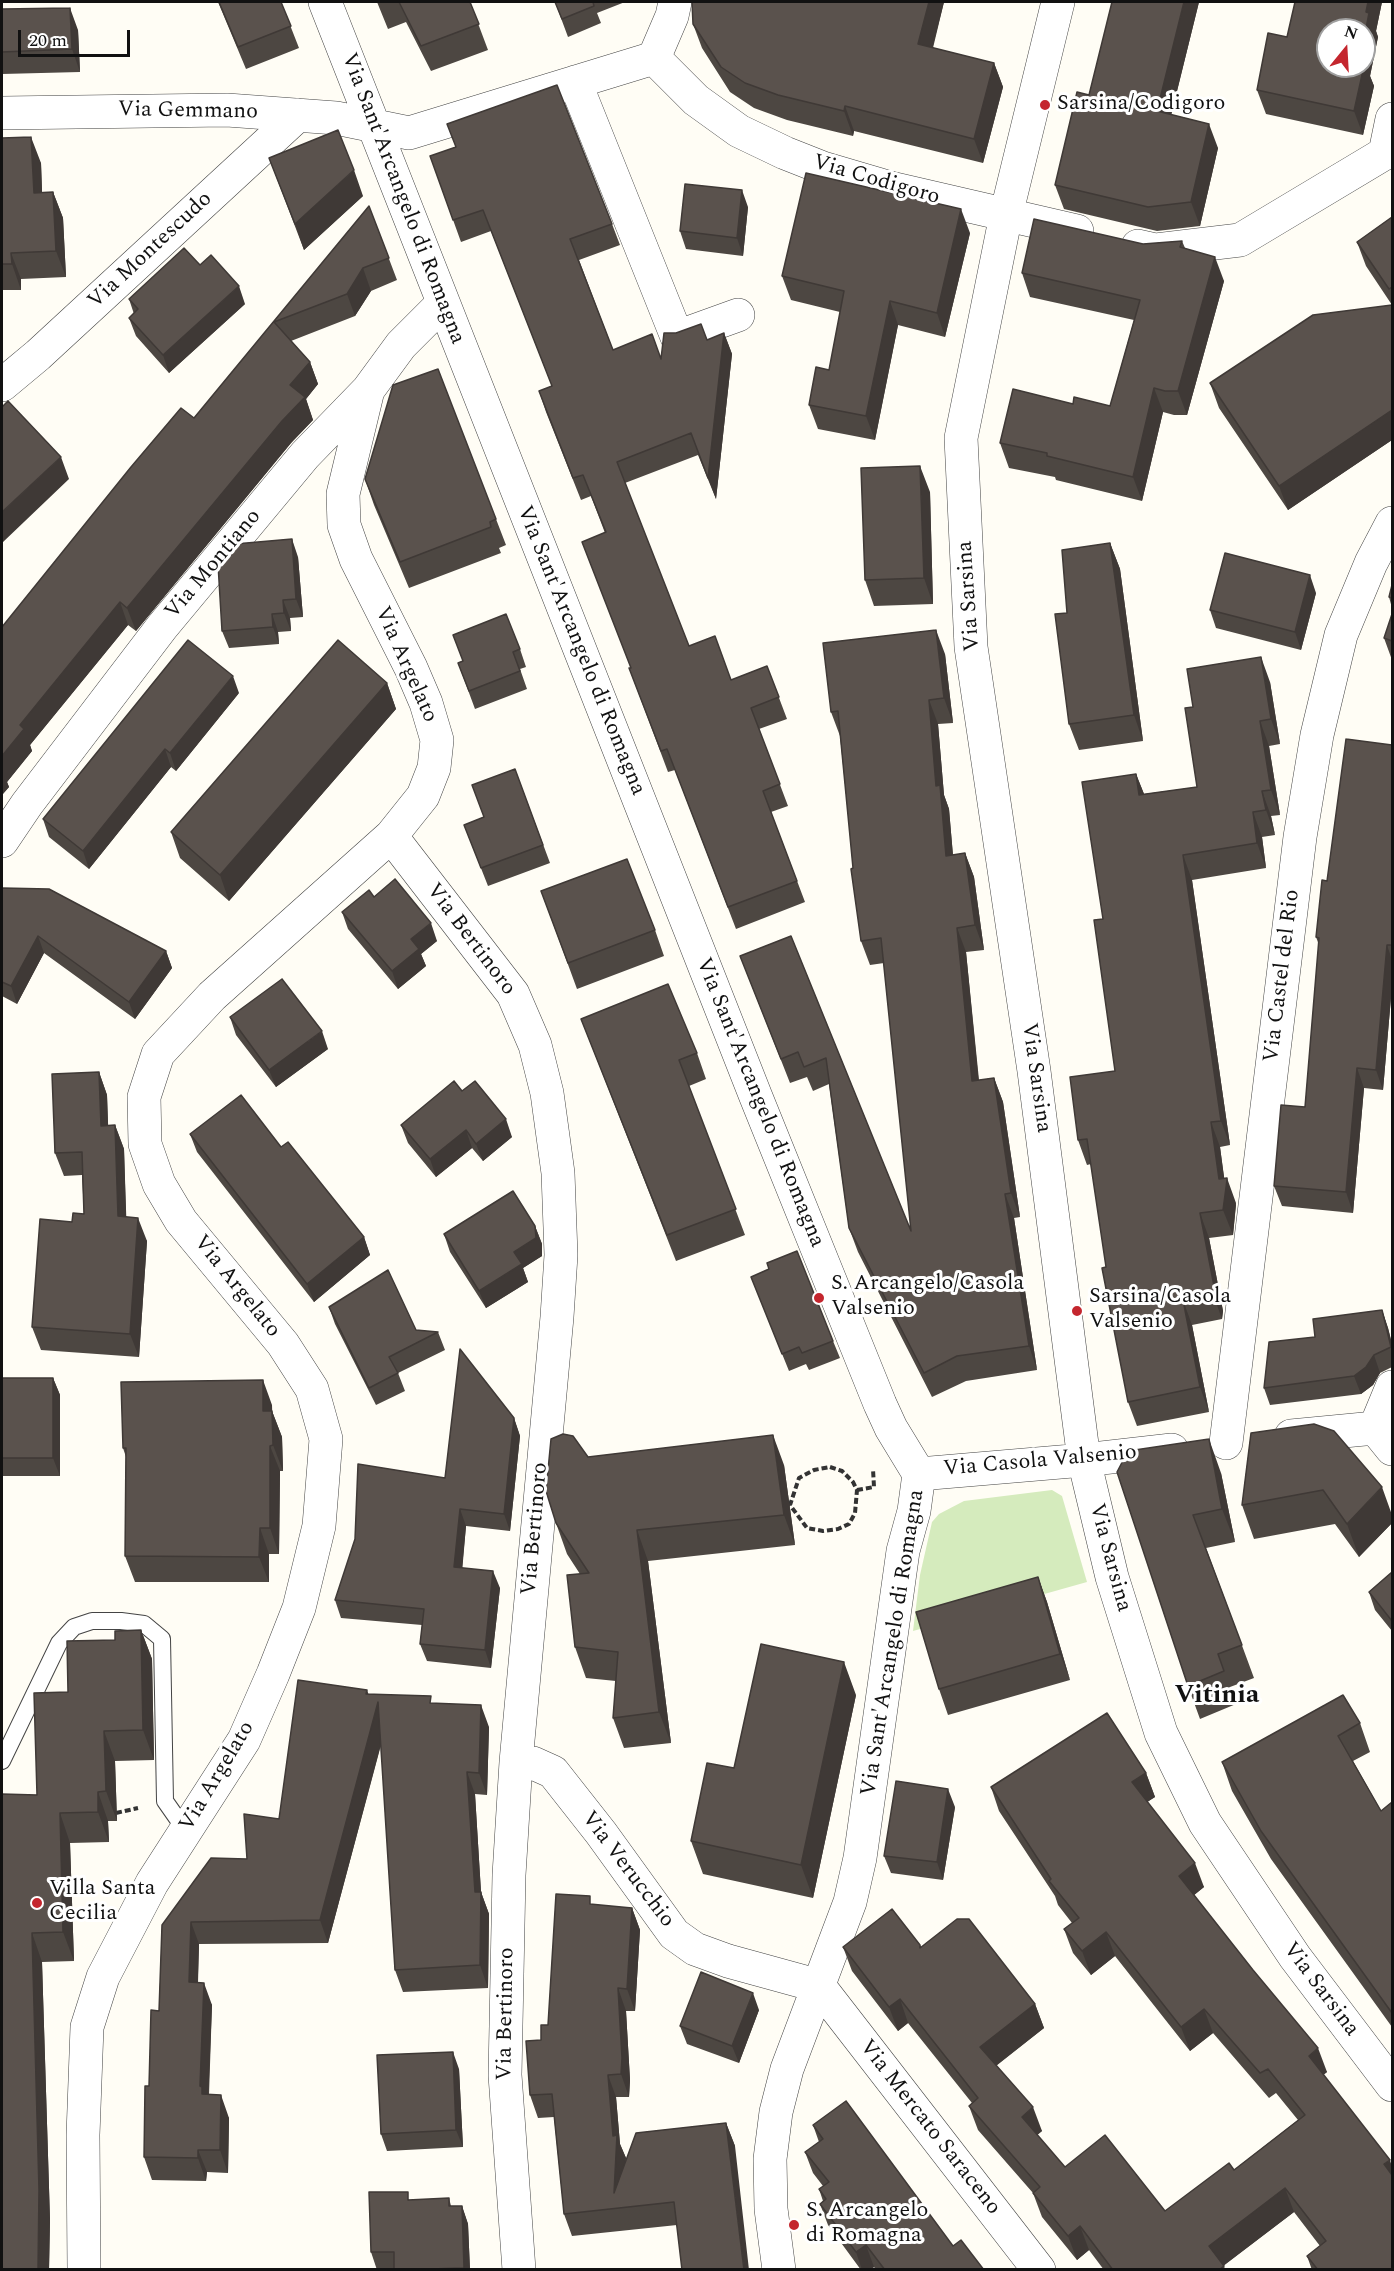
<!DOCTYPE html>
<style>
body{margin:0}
#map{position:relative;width:1394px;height:2271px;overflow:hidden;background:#fffdf5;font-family:Spectral,serif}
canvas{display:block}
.frame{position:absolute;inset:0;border:3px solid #111;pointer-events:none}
.north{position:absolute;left:1316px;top:18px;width:60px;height:60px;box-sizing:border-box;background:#fff;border:2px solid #a0a0a0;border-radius:50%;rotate:18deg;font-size:16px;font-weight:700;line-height:24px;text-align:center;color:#111}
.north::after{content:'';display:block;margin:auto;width:21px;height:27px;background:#c4262e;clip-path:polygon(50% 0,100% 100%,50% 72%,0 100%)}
.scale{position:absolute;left:18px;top:30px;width:112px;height:27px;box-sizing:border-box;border:3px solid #111;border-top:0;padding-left:8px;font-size:18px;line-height:21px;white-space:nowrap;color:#111;-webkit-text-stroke:4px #fff;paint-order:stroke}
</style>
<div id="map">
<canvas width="1394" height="2271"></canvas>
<div class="frame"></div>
<div class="north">N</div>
<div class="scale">20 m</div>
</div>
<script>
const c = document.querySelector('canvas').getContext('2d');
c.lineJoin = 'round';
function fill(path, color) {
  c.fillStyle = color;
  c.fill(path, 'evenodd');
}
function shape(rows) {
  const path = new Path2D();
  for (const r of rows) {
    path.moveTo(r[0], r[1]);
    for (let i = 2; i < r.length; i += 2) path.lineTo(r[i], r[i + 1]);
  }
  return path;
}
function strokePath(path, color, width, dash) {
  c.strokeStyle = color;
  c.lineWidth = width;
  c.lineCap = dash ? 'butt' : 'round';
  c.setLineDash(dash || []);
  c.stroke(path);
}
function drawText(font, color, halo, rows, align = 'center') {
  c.font = font + ' Spectral,serif';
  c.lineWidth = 6;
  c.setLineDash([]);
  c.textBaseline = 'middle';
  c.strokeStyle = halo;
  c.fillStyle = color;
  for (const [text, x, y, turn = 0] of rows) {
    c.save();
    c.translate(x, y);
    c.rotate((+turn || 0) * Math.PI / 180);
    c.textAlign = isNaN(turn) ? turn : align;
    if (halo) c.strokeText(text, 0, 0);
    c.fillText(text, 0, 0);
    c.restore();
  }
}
fill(shape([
 [1052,1490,1062,1496,1087,1582,913,1631,920,1575,932,1522,939,1514,964,1501]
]), '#d5ebbd');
const service = shape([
 [2,1761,59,1643,74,1627,92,1621,121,1621,144,1624,162,1639,165,1801,186,1831]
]);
const minor = shape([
 [325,2,756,1097,880,1404,891,1428,919,1474,914,1511,903,1551,860,1858,850,1902,787,2069,776,2112,770,2159,771,2209,779,2270],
 [1058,2,1006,215,961,438,971,647,1034,1071,1084,1460,1112,1577,1161,1733,1205,1823,1295,1957,1392,2085],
 [654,58,672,16,675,2],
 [575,82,677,337,738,315],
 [2,113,227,110,336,118,409,133,654,58,696,100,739,131,785,153,823,168,891,188,1077,231],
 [1385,153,1392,119],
 [1138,246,1156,250,1240,240,1392,149],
 [2,385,38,355,298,115],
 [391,836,513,994,535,1045,547,1093,558,1173,561,1255,557,1317,516,1762,509,1875,505,2075,519,2270],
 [2,841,27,804,162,627,305,455,368,390,401,345,442,304],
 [1375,1428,1392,1387],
 [1375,1428,1392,1449],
 [1291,1436,1375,1428],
 [1226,1443,1300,837,1317,735,1341,635,1371,563,1392,523],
 [919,1474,1084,1460,1172,1450],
 [516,1762,533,1763,553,1772,601,1833,674,1934,695,1949,728,1961,819,1986,1039,2270],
 [84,2270,83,2135,87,2027,103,1977,152,1883,244,1740,273,1674,299,1608,319,1526,326,1439,312,1389,283,1344,181,1221,159,1184,145,1144,144,1097,158,1054,212,996,391,836,423,796,434,768,437,740,426,703,411,668,356,559,344,525,343,494,368,390]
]);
strokePath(service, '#444', 18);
strokePath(minor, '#444', 34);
strokePath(shape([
 [830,1467,842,1471,853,1482,857,1490,855,1513,849,1524,838,1529,823,1531,807,1528,790,1505,799,1478,814,1470,830,1467],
 [857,1490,874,1487,873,1469],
 [116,1813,138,1808]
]), '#333', 4, [6, 3]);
strokePath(service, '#fff', 16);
strokePath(minor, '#fff', 33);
fill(shape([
 [218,2,281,2,299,48,246,69],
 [377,2,470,2,488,50,431,71,406,22,388,29],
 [555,2,625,2,597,13,601,23,568,37],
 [692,2,944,2,933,48,994,63,1003,87,983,163,854,131,853,136,787,120,754,108,730,92,702,48,693,24],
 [1199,2,1171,115,1218,148,1200,226,1157,231,1064,209,1055,185,1089,95],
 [1295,2,1382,2,1376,31,1378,37,1370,76,1374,86,1363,135,1266,114,1257,90,1287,37],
 [2,9,78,30,80,72,2,74],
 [2,138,41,163,42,192,53,192,63,218,66,277,21,279,21,290,2,290],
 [430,156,612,224,620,245,579,260,613,350,661,359,724,333,732,354,716,499,698,455,625,483,689,646,731,680,767,666,787,719,759,729,788,806,771,812,805,902,736,929,675,770,668,772,629,668,631,668,582,542,605,533,591,496,581,500,546,412,539,391,552,386,491,231,461,242],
 [269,158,363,196,304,250],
 [369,206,397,280,371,291,355,316,291,341,310,362,318,384,306,399,313,420,291,443,136,631,128,625,30,745,32,751,7,782,9,787,2,795,2,627,194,418],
 [748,207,743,256,686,249,680,231],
 [1392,217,1392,440,1288,510,1219,408,1210,383,1392,305,1366,266,1357,242],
 [970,233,945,337,898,325,875,440,818,429,809,405,829,370,840,312,791,300,782,276],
 [1182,241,1185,248,1224,281,1187,415,1174,415,1163,412,1142,501,1056,480,1055,477,1009,468,1000,443,1073,404,1110,406,1134,320,1030,297,1022,273,1143,244],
 [129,299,245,304,169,373,136,336,129,318,134,314],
 [365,479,496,519,506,545,499,548,501,553,409,588,374,505],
 [930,492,933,604,874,606,865,580],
 [1110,543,1120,569,1143,741,1079,750,1069,724,1067,613],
 [298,557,303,617,290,618,291,631,278,632,279,644,229,648,222,631],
 [1392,585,1392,608,1389,597],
 [1316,593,1301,650,1216,628,1210,610],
 [1392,614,1392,660,1384,638],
 [520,649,526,667,520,669,527,689,475,709,458,663],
 [945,654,953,723,938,724,944,795,949,809,953,855,965,853,974,877,984,950,966,952,979,1080,994,1078,1003,1102,1020,1217,1014,1218,1037,1370,966,1381,932,1397,858,1252,849,1228,829,1084,813,1091,807,1077,790,1083,740,956,791,936,911,1231,884,963,870,965,861,941,840,736,831,712],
 [1270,682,1280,744,1269,746,1280,815,1271,816,1275,835,1262,837,1266,868,1192,880,1230,1145,1220,1147,1224,1178,1236,1205,1233,1235,1209,1238,1223,1311,1222,1319,1192,1325,1209,1412,1137,1426,1128,1402,1106,1267,1091,1164,1087,1165,1078,1140,1115,1071,1103,919,1136,774,1144,794,1197,787,1193,707],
 [387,683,396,709,229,901,180,858,171,832],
 [239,693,176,771,171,767,89,869,49,837,43,819],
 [1392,745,1392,986,1383,1090,1364,1088,1353,1213,1282,1206,1274,1186,1305,1107,1319,945,1316,937,1327,881],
 [515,769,550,863,488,886,464,825,484,817],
 [2,888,166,951,172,968,135,1019,44,953,17,1004,2,996],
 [541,891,655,930,664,956,577,989],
 [374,897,437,941,421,954,426,966,398,989,348,929,342,912],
 [230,1017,328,1049,276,1087,236,1035],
 [581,1019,697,1053,706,1079,689,1086,745,1235,676,1261],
 [99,1072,107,1095,108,1126,115,1125,124,1149,126,1217,147,1241,139,1357,41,1350,32,1327,72,1222,84,1214,82,1175,64,1176,55,1153],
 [462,1091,512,1137,483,1161,472,1148,436,1177,408,1143,401,1125],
 [190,1134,281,1147,364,1237,370,1255,314,1302,197,1152],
 [535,1226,542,1244,542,1256,523,1268,528,1282,486,1308,450,1252,444,1234],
 [751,1277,833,1341,840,1358,809,1370,806,1364,789,1371],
 [329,1307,416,1330,438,1332,445,1350,398,1373,405,1391,376,1405,335,1324],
 [1382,1310,1388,1328,1392,1344,1392,1367,1380,1373,1373,1385,1361,1394,1270,1405,1264,1388,1315,1337],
 [2,1378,53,1378,60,1395,60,1476,2,1476],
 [272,1405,272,1411,282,1437,283,1471,280,1471,279,1554,269,1554,269,1582,135,1582,125,1556,126,1457,123,1448],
 [514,1418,520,1436,510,1531,466,1526,462,1568,500,1588,491,1668,427,1661,420,1644,422,1625,341,1618,335,1600,445,1478],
 [1251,1433,1392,1515,1392,1523,1359,1557,1335,1524,1254,1539,1242,1505],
 [588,1457,784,1465,795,1545,648,1561,671,1743,624,1748,613,1718,616,1681,586,1678,575,1647,580,1574,567,1554,556,1523],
 [1117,1472,1221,1473,1235,1542,1206,1548,1254,1678,1230,1687,1236,1704,1200,1719,1188,1686],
 [1392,1572,1392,1631,1375,1610,1369,1592],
 [1038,1577,1047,1602,1070,1680,948,1715,939,1689],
 [141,1630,152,1659,154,1760,115,1761,117,1821,108,1821,109,1842,70,1843,74,1961,42,1962,50,2220,49,2270,2,2270,37,1795,68,1692,115,1640],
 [368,1694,433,1704,489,1727,487,1795,475,1794,481,1892,489,1914,488,1988,403,1992,395,1970,381,1745,328,1943,199,1944,198,1983,212,2005,209,2095,229,2118,228,2173,207,2172,206,2181,152,2180,144,2157,149,2086,159,2011,162,1925,247,1859,279,1819],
 [856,1695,813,1898,703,1874,691,1841,734,1768],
 [1360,1723,1370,1752,1353,1761,1381,1811,1392,1802,1392,2027,1271,1859,1232,1791,1222,1762],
 [1146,1773,1155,1797,1147,1802,1204,1887,1194,1895,1327,2072,1323,2075,1392,2270,1312,2270,1307,2256,1320,2246,1294,2212,1224,2265,1225,2270,1104,2270,1089,2250,1077,2260,1042,2217,1033,2193,978,2130,969,2106,972,2103,908,2023,898,2031,852,1971,843,1947,920,1945,921,1947,1035,2004,1044,2028,996,2066,1042,2131,1037,2135,1065,2167,1165,2211,1234,2170,1298,2120,1276,2093,1269,2098,1213,2033,1190,2051,1115,1956,1091,1975,1073,1953,1064,1929,1072,1923,1058,1905,1055,1896,999,1811,991,1787],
 [955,1807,943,1880,891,1873,884,1856],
 [594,1905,632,1908,640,1930,635,2011,626,2011,630,2080,629,2097,616,2097,620,2144,626,2158,625,2162,726,2123,735,2146,677,2225,572,2236,564,2214,554,2117,538,2118,530,2095,541,2040,548,2025],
 [759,2010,739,2063,687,2044,680,2026],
 [459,2069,463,2147,387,2151,381,2134],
 [813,2125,953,2246,984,2270,876,2270,874,2267,870,2270,861,2270,828,2225,820,2204,823,2201,819,2189,823,2186,813,2173,805,2152,819,2142],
 [449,2198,451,2206,462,2206,468,2224,470,2270,377,2270,371,2252,411,2200]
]), '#4d4742');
fill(shape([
 [929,2,944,2,927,69,918,44],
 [1184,2,1199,2,1166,136,1157,111],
 [1368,2,1382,2,1376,31,1378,37,1370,76,1374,86,1363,135,1354,111,1364,66,1364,39,1366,12],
 [70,8,78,30,80,72,72,49],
 [994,63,1003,87,983,163,974,139],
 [845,106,854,131,853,136,844,111],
 [1209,124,1218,148,1200,226,1191,202],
 [31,137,41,163,43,219,34,193],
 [354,170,363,196,304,250,295,224],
 [742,190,748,207,743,256,737,238],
 [53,192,63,218,66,277,56,251],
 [961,209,970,233,945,337,937,313],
 [11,253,21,279,21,290,12,264],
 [1215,257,1224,281,1187,415,1178,391],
 [363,268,371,291,355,316,347,294],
 [239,286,245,304,169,373,163,355],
 [890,301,898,325,875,440,866,416],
 [724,333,732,354,716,499,708,478],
 [310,362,318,384,306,399,313,420,291,443,136,631,127,608,290,385],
 [1154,388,1163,412,1142,501,1133,477],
 [1392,410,1392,440,1288,510,1279,486],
 [61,457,69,479,2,543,2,512],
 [920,466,930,492,933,604,924,578],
 [292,539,298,557,303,617,296,599],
 [1110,543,1120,569,1143,741,1134,715],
 [1310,575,1316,593,1301,650,1295,632],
 [283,600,290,618,291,631,284,613],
 [120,602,128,625,30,745,32,751,7,782,9,787,2,795,2,756,20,725],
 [272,614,278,632,279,644,273,627],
 [936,630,945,654,953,723,944,698],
 [1261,657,1270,682,1280,744,1271,719],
 [233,676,239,693,176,771,170,753],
 [387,683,396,709,229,901,220,875],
 [929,700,938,724,944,795,949,809,955,880,946,856,936,786],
 [1260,721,1269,746,1280,815,1271,790],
 [165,749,171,767,89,869,83,851],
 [1136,774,1146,799,1139,795],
 [1262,791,1271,816,1275,835,1266,810],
 [1253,812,1262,837,1266,868,1257,843],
 [965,853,974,877,984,950,975,925],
 [1183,855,1192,880,1230,1145,1221,1121],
 [431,923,437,941,421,954,426,966,398,989,392,971,411,939],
 [957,928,966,952,981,1105,972,1081],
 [38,936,44,953,17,1004,11,986],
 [1387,945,1392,960,1392,986,1383,1090,1376,1070],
 [166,951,172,968,135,1019,129,1002],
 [322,1031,328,1049,276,1087,269,1070],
 [1357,1068,1364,1088,1353,1213,1346,1192],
 [99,1072,107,1095,109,1149,101,1126],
 [994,1078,1003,1102,1020,1217,1011,1193],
 [506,1119,512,1137,483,1161,476,1144],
 [1211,1122,1220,1147,1226,1191,1227,1178,1236,1203,1233,1235,1223,1210],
 [115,1125,124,1149,127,1239,118,1216],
 [466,1130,472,1148,436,1177,430,1159],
 [1005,1194,1014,1218,1037,1370,1029,1346],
 [1200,1213,1209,1238,1223,1311,1222,1319,1213,1294],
 [138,1218,147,1241,139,1357,130,1334],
 [535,1226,542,1244,542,1256,523,1268,528,1282,486,1308,479,1291,514,1252],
 [364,1237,370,1255,314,1302,307,1284],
 [1183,1300,1192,1325,1209,1412,1200,1387],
 [1382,1310,1388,1328,1392,1344,1392,1351],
 [1374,1355,1380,1373,1373,1385,1361,1394,1354,1376],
 [53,1378,60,1395,60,1476,53,1458],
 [263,1380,272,1405,273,1437,263,1411],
 [272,1411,282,1437,283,1471,273,1445],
 [514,1418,520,1436,510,1531,504,1514],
 [773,1435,784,1465,795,1545,784,1515],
 [1209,1439,1221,1473,1235,1542,1222,1509],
 [270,1446,280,1471,279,1554,270,1528],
 [1382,1487,1392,1515,1392,1523,1359,1557,1347,1524],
 [460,1509,466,1526,461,1584,454,1567],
 [260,1528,269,1554,269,1582,259,1557],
 [637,1530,648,1561,671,1743,659,1712],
 [493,1571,500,1588,491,1668,485,1650],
 [1038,1577,1047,1602,1070,1680,1060,1654],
 [141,1630,152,1659,154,1760,143,1730],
 [844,1662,856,1695,813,1898,801,1865],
 [367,1690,375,1712,378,1702,386,1725,328,1943,320,1920],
 [481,1705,489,1727,487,1795,479,1773],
 [104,1731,115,1761,117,1821,106,1791],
 [467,1772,475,1794,481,1892,489,1914,488,1988,480,1965],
 [1146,1773,1155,1797,1141,1806,1132,1782],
 [948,1789,955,1807,943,1880,937,1862],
 [98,1792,108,1821,109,1842,98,1812],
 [60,1813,70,1843,74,1961,63,1932],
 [1195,1863,1204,1887,1188,1900,1179,1876],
 [632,1908,640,1930,635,2011,627,1989],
 [191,1922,199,1944,197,2005,189,1982],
 [1106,1932,1115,1956,1091,1975,1082,1951],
 [32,1933,42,1962,50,2220,49,2270,38,2270],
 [204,1983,212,2005,208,2104,202,2094,200,2086],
 [618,1988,626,2011,630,2080,629,2097,621,2074],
 [753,1993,759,2010,739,2063,732,2046],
 [900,1999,908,2023,898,2031,889,2007],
 [1035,2004,1044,2028,989,2071,980,2047],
 [1204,2009,1213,2033,1190,2051,1181,2027],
 [1318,2048,1327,2072,1317,2080,1309,2056],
 [453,2052,459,2069,463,2147,456,2130],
 [608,2075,616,2097,620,2144,626,2158,622,2208,614,2193,613,2136],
 [221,2095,229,2118,228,2173,220,2150],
 [1033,2107,1042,2131,1030,2141,1022,2117],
 [726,2123,735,2146,749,2270,744,2270],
 [198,2150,207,2172,206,2181,198,2158],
 [1390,2160,1392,2167,1392,2187,1384,2164],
 [1285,2188,1294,2212,1218,2270,1209,2246],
 [462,2206,468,2224,470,2270,464,2270,464,2268],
 [1080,2226,1089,2250,1077,2260,1068,2236],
 [866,2245,874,2267,870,2270,862,2270,856,2252]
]), '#3f3936');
const building = shape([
 [219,2,281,2,291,26,238,47,219,2],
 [399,2,470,2,479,24,421,46,399,2],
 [555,2,593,2,594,6,562,19,555,2],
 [692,2,929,2,918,44,994,63,974,139,845,106,844,111,778,95,745,83,721,67,693,24,692,2],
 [1112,2,1184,2,1157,111,1209,124,1191,202,1148,207,1055,185,1077,92,1089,95,1112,2],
 [1295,2,1368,2,1366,12,1369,13,1364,39,1364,30,1328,30,1328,66,1364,66,1354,111,1257,90,1268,33,1287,37,1295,2],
 [70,8,72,49,2,52,2,9,70,8],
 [557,85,612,224,570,239,613,350,652,334,661,359,664,333,676,333,701,324,707,340,724,333,708,478,691,433,617,462,689,646,715,636,731,680,767,666,779,697,751,708,780,784,763,791,797,881,728,907,667,749,661,751,629,668,631,668,582,542,606,532,583,475,573,478,539,391,552,386,483,210,453,220,430,156,456,147,447,124,557,85],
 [338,130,354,170,295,224,269,158,338,130],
 [31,137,34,193,53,192,56,251,11,253,12,264,2,264,2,138,31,137],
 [806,173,961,209,937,313,890,301,866,416,809,405,816,367,829,370,844,291,782,276,806,173],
 [685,184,742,190,737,238,680,231,685,184],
 [369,206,389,258,363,268,347,294,274,322,310,362,290,385,305,397,282,421,127,608,120,602,20,725,24,729,2,756,2,627,131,467,181,408,194,418,369,206],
 [1392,217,1392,287,1389,289,1357,242,1392,217],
 [1034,219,1143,244,1182,241,1180,247,1215,257,1178,391,1165,391,1154,388,1133,477,1047,456,1047,453,1000,443,1013,389,1073,404,1074,397,1110,406,1140,300,1022,273,1034,219],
 [184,248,200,265,211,255,239,286,163,355,129,318,138,309,129,299,184,248],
 [1392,305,1392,410,1279,486,1210,383,1313,315,1392,305],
 [438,369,496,519,490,522,491,527,400,562,365,479,393,385,438,369],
 [8,401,61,457,2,512,2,407,8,401],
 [920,466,924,578,865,580,861,468,920,466],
 [292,539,296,599,283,600,284,613,272,614,273,627,222,631,218,564,235,544,292,539],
 [1110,543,1134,715,1069,724,1055,614,1067,613,1062,550,1110,543],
 [1225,553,1310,575,1295,632,1210,610,1225,553],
 [1392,585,1392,598,1389,597,1392,585],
 [506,614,520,649,513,652,520,671,469,691,458,663,463,661,453,635,506,614],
 [1392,614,1392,641,1384,638,1392,614],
 [936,630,944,698,929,700,936,786,940,785,946,856,965,853,975,925,957,928,972,1081,994,1078,1011,1193,1005,1194,1029,1346,957,1356,924,1373,849,1228,826,1058,804,1067,798,1052,781,1059,740,956,791,936,911,1231,881,938,861,941,851,869,853,868,838,711,831,712,823,643,936,630],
 [188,640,233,676,170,753,165,749,83,851,43,819,188,640],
 [338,640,387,683,220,875,171,832,338,640],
 [1261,657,1271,719,1260,721,1271,790,1262,791,1266,810,1253,812,1257,843,1183,855,1221,1121,1211,1122,1219,1179,1227,1178,1227,1180,1223,1210,1200,1213,1214,1286,1213,1294,1183,1300,1200,1387,1128,1402,1102,1268,1106,1267,1087,1139,1078,1140,1070,1077,1115,1071,1094,920,1103,919,1082,782,1136,774,1139,795,1197,787,1185,708,1193,707,1187,669,1261,657],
 [1346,739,1392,745,1392,945,1387,945,1376,1070,1357,1068,1346,1192,1274,1186,1281,1105,1305,1107,1319,938,1316,937,1322,880,1327,881,1346,739],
 [515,769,543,845,481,868,464,825,484,817,472,785,515,769],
 [627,859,655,930,568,963,541,891,627,859],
 [395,879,431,923,411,939,419,949,392,971,342,912,369,890,374,897,395,879],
 [2,888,49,889,166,951,129,1002,38,936,11,986,2,982,2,888],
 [282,979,322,1031,269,1070,230,1017,282,979],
 [668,984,697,1053,679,1060,736,1209,667,1235,581,1019,668,984],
 [99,1072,101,1126,115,1125,118,1216,138,1218,130,1334,32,1327,40,1219,72,1222,73,1213,84,1214,82,1152,55,1153,52,1074,99,1072],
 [454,1081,462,1091,475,1081,506,1119,476,1144,466,1130,430,1159,401,1125,454,1081],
 [241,1095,281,1147,288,1142,364,1237,307,1284,190,1134,241,1095],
 [513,1191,535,1226,536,1238,514,1252,522,1264,479,1291,444,1234,513,1191],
 [797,1251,833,1341,802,1353,799,1347,782,1354,751,1277,769,1269,767,1263,797,1251],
 [388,1270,416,1330,438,1332,389,1357,398,1373,369,1388,329,1307,388,1270],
 [1382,1310,1391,1347,1374,1355,1366,1367,1354,1376,1264,1388,1269,1342,1315,1337,1313,1319,1382,1310],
 [460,1349,514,1418,504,1514,460,1509,454,1567,493,1571,485,1650,420,1644,424,1609,335,1600,355,1539,358,1464,445,1478,460,1349],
 [2,1378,53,1378,53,1458,2,1458,2,1378],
 [263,1380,263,1411,272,1411,273,1445,270,1446,270,1528,260,1528,259,1557,125,1556,126,1448,123,1448,121,1382,263,1380],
 [1314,1424,1334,1431,1382,1487,1347,1524,1323,1490,1242,1505,1251,1433,1314,1424],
 [563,1434,573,1436,588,1457,773,1435,784,1515,637,1530,659,1712,613,1718,618,1652,575,1647,567,1575,589,1573,556,1523,546,1491,551,1439,563,1434],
 [1209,1439,1222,1509,1193,1515,1242,1645,1218,1654,1224,1671,1188,1686,1117,1472,1128,1451,1209,1439],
 [1392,1572,1392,1621,1369,1592,1392,1572],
 [1038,1577,1060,1654,939,1689,916,1612,1038,1577],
 [141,1630,143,1730,104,1731,106,1791,98,1792,98,1812,60,1813,63,1932,32,1933,39,2190,38,2270,2,2270,2,1794,37,1795,34,1693,68,1692,67,1641,115,1640,115,1631,141,1630],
 [761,1644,844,1662,801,1865,691,1841,707,1763,734,1768,761,1644],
 [298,1680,367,1690,366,1694,431,1696,430,1703,481,1705,479,1773,467,1772,475,1892,481,1892,480,1965,395,1970,378,1702,320,1920,191,1922,189,1982,204,1983,200,2086,202,2087,202,2094,221,2095,220,2150,198,2150,198,2158,144,2157,145,2086,149,2086,151,2010,159,2011,162,1925,211,1858,247,1859,244,1814,279,1819,298,1680],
 [1343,1695,1360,1723,1338,1736,1381,1811,1392,1802,1392,2013,1261,1831,1222,1762,1343,1695],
 [1107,1713,1146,1773,1132,1782,1195,1863,1179,1876,1253,1970,1318,2048,1309,2056,1390,2160,1384,2164,1392,2175,1392,2270,1318,2270,1307,2256,1326,2241,1285,2188,1209,2246,1224,2266,1219,2270,1113,2270,1080,2226,1068,2236,1033,2193,1040,2187,969,2106,978,2098,900,1999,889,2007,843,1947,892,1909,920,1945,920,1948,957,1919,969,1919,1035,2004,980,2047,1033,2107,1022,2117,1065,2167,1105,2135,1165,2211,1229,2163,1234,2170,1305,2115,1268,2069,1260,2073,1204,2009,1181,2027,1106,1932,1082,1951,1064,1929,1079,1918,1049,1881,1051,1879,991,1787,1107,1713],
 [896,1781,948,1789,937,1862,884,1856,896,1781],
 [556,1894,590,1896,590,1904,632,1908,627,1989,618,1988,622,2058,621,2074,608,2075,613,2136,617,2135,614,2193,636,2133,726,2123,744,2270,682,2270,674,2202,564,2214,552,2094,530,2095,526,2041,541,2040,541,2025,548,2025,556,1894],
 [701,1972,753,1993,732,2046,680,2026,701,1972],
 [453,2052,456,2130,381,2134,377,2055,453,2052],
 [846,2101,953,2246,961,2240,984,2270,885,2270,866,2245,856,2252,820,2204,826,2199,819,2189,829,2182,805,2152,823,2139,813,2125,846,2101],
 [369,2192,408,2192,408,2200,449,2198,449,2206,462,2206,464,2268,394,2270,394,2252,371,2252,369,2192]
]);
fill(building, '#5a524d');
strokePath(building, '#3f3936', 1.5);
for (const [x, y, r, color] of [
 [1045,105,6,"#c4262e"],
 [819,1298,6,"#c4262e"],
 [1077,1311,6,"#c4262e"],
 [37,1903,6,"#c4262e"],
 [794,2225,6,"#c4262e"]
]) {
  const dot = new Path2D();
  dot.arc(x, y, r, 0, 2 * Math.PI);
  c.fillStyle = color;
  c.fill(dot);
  strokePath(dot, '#fff', 2);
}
drawText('22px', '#111', '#fff', [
 ["Sarsina/Codigoro",1057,105],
 ["S. Arcangelo/Casola",831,1285],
 ["Valsenio",831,1310],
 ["Sarsina/Casola",1089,1298],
 ["Valsenio",1089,1323],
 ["Villa Santa",49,1890],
 ["Cecilia",49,1915],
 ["S. Arcangelo",806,2212],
 ["di Romagna",806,2237]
], 'left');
drawText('22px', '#111', '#fff', [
 ["Via Gemmano",188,112,1],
 ["Via Codigoro",876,181,16],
 ["Via Sant'Arcangelo di Romagna",402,199,69],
 ["Via Montescudo",151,251,-43],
 ["Via Montiano",214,565,-50],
 ["Via Sarsina",970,596,-94],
 ["Via Sant'Arcangelo di Romagna",580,651,68],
 ["Via Argelato",405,665,66],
 ["Via Bertinoro",470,940,53],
 ["Via Castel del Rio",1283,976,-83],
 ["Via Sarsina",1035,1078,82],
 ["Via Sant'Arcangelo di Romagna",759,1103,68],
 ["Via Argelato",236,1287,51],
 ["Via Casola Valsenio",1040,1462,-5],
 ["Via Bertinoro",536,1529,-85],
 ["Via Sarsina",1109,1558,75],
 ["Via Sant'Arcangelo di Romagna",894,1643,-81],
 ["Via Argelato",218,1777,-59],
 ["Via Verucchio",627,1870,53],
 ["Via Sarsina",1320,1990,53],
 ["Via Bertinoro",507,2014,-89],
 ["Via Mercato Saraceno",929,2128,52]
]);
drawText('bold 26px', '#111', '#fff', [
 ["Vitinia",1217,1697]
]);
</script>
